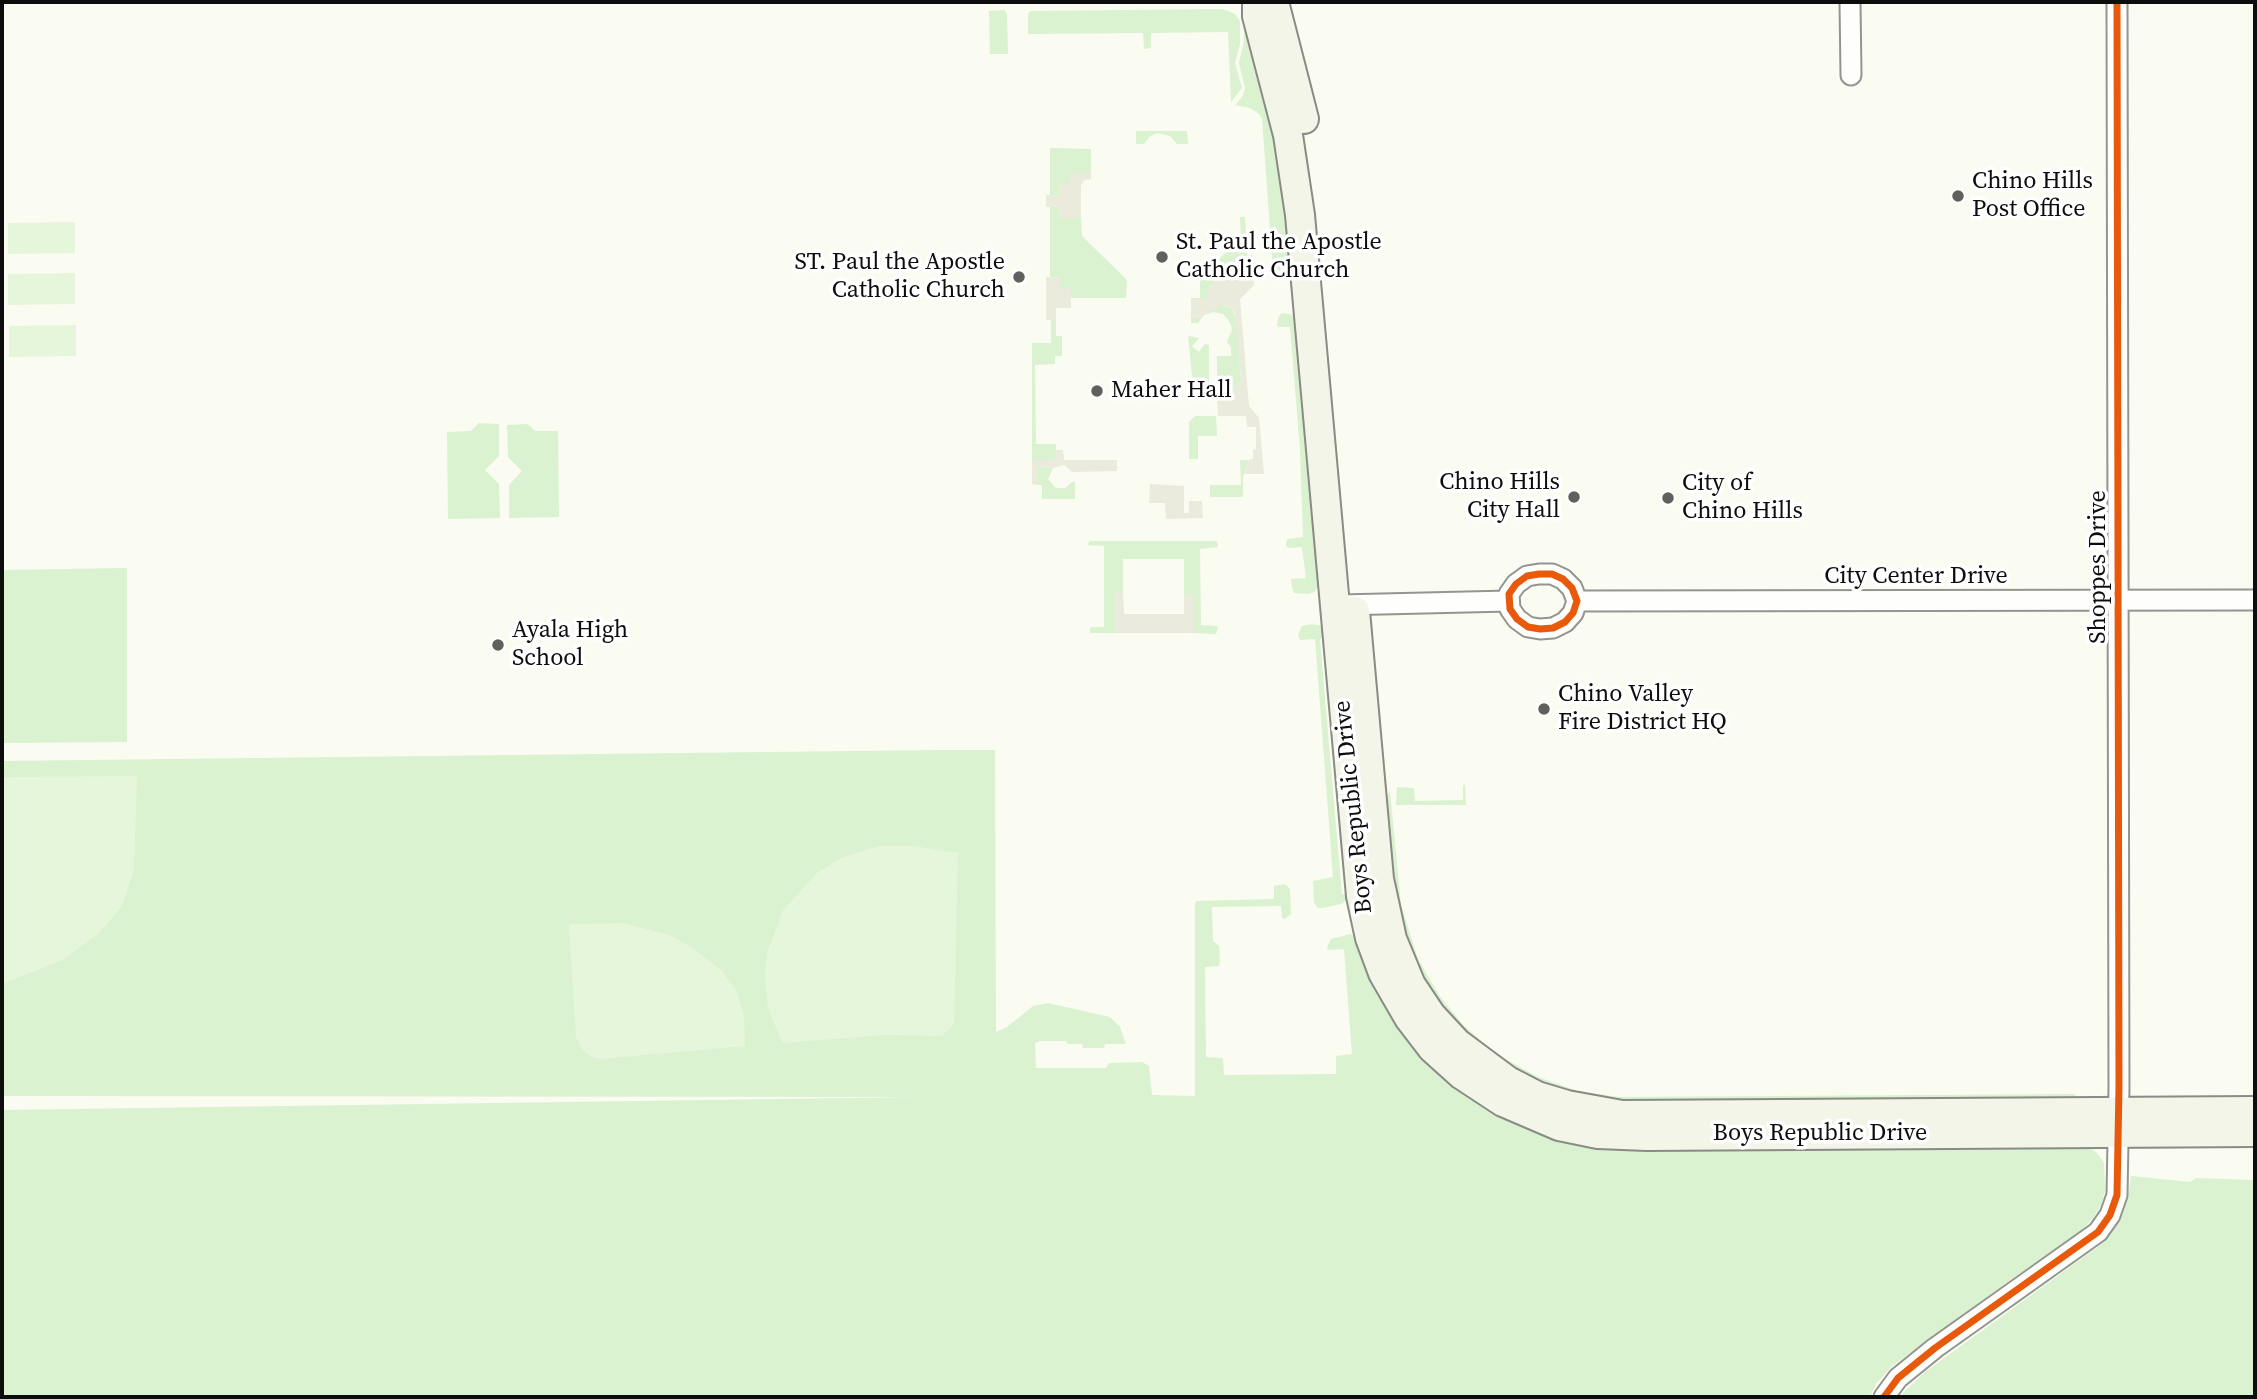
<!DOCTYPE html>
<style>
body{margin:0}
#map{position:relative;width:2257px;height:1399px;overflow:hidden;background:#fafbf1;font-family:"Source Serif 4",serif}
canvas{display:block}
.frame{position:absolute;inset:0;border:4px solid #0d0d0d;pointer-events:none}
</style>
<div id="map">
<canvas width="2257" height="1399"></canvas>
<div class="frame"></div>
</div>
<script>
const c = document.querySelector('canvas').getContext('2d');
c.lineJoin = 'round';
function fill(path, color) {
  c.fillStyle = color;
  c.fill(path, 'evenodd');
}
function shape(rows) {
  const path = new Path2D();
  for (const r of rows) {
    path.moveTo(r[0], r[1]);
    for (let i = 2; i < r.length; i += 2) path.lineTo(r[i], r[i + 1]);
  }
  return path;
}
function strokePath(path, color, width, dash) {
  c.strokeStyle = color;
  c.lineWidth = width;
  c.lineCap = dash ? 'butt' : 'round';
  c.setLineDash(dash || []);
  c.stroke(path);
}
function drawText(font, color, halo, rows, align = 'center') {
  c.font = font + ' "Source Serif 4",serif';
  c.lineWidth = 7;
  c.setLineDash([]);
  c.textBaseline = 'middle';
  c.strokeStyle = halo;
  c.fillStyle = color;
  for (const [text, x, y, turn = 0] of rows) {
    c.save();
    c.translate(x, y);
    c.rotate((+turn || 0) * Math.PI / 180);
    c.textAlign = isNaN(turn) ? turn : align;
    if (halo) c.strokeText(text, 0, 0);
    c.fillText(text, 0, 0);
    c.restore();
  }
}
fill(shape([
 [1223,9,1235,14,1240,21,1240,44,1235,63,1242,88,1231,102,1228,32,1151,33,1151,48,1144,49,1143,33,1028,34,1028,14,1030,11],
 [1004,10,1007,14,1008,54,990,54,989,11],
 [1246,20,1281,164,1292,266,1290,272,1273,269,1262,119,1259,114,1250,108,1235,105,1243,96,1245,88,1239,63,1244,41,1244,24],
 [1136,131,1187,131,1188,144,1177,144,1170,136,1158,133,1150,136,1144,144,1136,144],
 [1050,148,1091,149,1091,173,1069,173,1069,184,1059,195,1050,195],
 [1050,207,1059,207,1059,218,1081,218,1082,236,1127,280,1126,298,1071,298,1070,288,1060,288,1060,278,1050,277],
 [1240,217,1245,217,1247,256,1240,256,1227,267,1208,289,1208,298,1200,298,1200,278,1241,237],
 [1221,305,1231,308,1236,318,1241,379,1236,387,1224,388,1217,388,1217,356,1231,356,1231,347,1227,342,1232,330,1230,322,1223,314,1213,312,1204,315,1198,323,1191,323,1191,318,1198,318],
 [1282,313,1295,315,1319,585,1314,592,1309,594,1294,593,1292,587,1291,579,1306,578,1302,547,1289,548,1286,546,1287,539,1303,537,1300,450,1290,327,1278,327,1277,324,1279,316],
 [1051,320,1056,320,1056,336,1062,336,1062,356,1055,356,1055,364,1035,365,1036,444,1056,444,1056,460,1032,460,1032,343,1051,343],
 [1188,336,1199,338,1192,346,1199,352,1205,344,1209,345,1209,388,1200,389,1193,385],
 [1195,416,1216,416,1217,436,1198,436,1198,459,1189,459,1189,422],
 [479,423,499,424,499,456,485,470,499,484,500,518,448,519,447,432,471,431],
 [528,424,535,431,558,431,559,517,509,518,509,485,522,471,508,457,507,425],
 [1240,460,1249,460,1243,476,1243,497,1210,497,1210,485,1241,485],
 [1038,466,1053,468,1048,479,1056,488,1065,488,1072,482,1075,482,1075,499,1042,499,1042,485,1038,485],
 [1090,541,1217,541,1218,547,1200,549,1201,625,1215,626,1218,627,1216,634,1193,633,1193,595,1184,595,1184,559,1123,559,1123,593,1115,593,1116,633,1090,633,1090,627,1104,627,1104,546,1087,545],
 [127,568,127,742,2,743,2,570],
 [1311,624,1319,625,1324,629,1324,637,1320,639,1337,837,1342,894,1348,894,1348,899,1341,904,1323,908,1318,908,1314,903,1313,881,1333,877,1315,639,1300,640,1298,635,1302,626],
 [939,750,995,750,996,1032,1007,1027,1033,1006,1048,1003,1110,1017,1120,1027,1126,1044,1105,1044,1104,1048,1083,1048,1082,1044,1067,1044,1066,1041,1040,1041,1035,1043,1036,1068,1106,1068,1109,1063,1142,1062,1149,1066,1152,1095,1195,1096,1195,904,1196,901,1274,899,1274,886,1285,884,1290,889,1291,914,1285,919,1282,918,1281,906,1212,907,1213,941,1219,946,1220,961,1219,966,1205,967,1206,1057,1223,1058,1224,1075,1336,1074,1336,1056,1352,1054,1344,949,1328,950,1327,947,1331,939,1350,934,1355,936,1467,1094,2087,1146,2097,1153,2104,1163,2105,1191,2101,1205,2093,1218,2079,1233,2007,1282,1891,1367,1876,1384,1870,1397,2,1397,2,1110,918,1097,2,1096,2,761],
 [1463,785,1465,785,1466,805,1396,805,1397,787,1414,788,1415,801,1463,800],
 [1390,791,1401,905,1418,959,1439,995,1463,1025,1495,1053,1538,1077,1578,1091,1618,1097,2075,1094,2075,1099,1615,1102,1552,1088,1525,1076,1475,1042,1446,1012,1420,973,1405,939,1394,895,1385,800],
 [2131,1176,2190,1182,2196,1178,2255,1180,2255,1397,1899,1397,1925,1372,2103,1243,2122,1216,2128,1198]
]), '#daf2d0');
fill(shape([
 [75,222,75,253,8,254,8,223],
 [75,273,75,304,8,305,8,274],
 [76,325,76,356,9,357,9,326],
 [137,776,134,870,121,908,98,934,63,960,2,984,2,777],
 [879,846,913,846,958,853,954,1024,942,1036,885,1035,782,1043,768,1008,765,975,767,953,783,910,818,872,841,858],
 [623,923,670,935,693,948,722,971,737,991,744,1017,745,1046,600,1059,590,1056,582,1050,576,1037,569,924]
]), '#e6f6da');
fill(shape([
 [1069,173,1091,173,1091,179,1084,180,1081,185,1081,218,1059,218,1059,207,1046,207,1046,195,1059,195,1059,184,1069,184],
 [1252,255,1254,285,1240,299,1249,406,1259,418,1264,474,1244,474,1249,460,1253,459,1253,450,1256,449,1256,427,1247,427,1246,416,1218,416,1217,388,1236,387,1241,379,1235,314,1231,308,1223,305,1198,318,1191,318,1191,298,1207,298,1208,289,1227,267,1240,256],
 [1046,277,1060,278,1060,288,1071,288,1071,308,1056,308,1056,320,1046,320],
 [1056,450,1063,450,1064,460,1117,460,1117,471,1072,472,1064,465,1053,468,1038,466,1038,485,1032,484,1032,460,1055,460],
 [1150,484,1184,486,1184,513,1189,513,1189,501,1202,501,1203,518,1166,519,1165,503,1149,503],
 [1115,593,1123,593,1124,614,1184,614,1184,595,1193,595,1193,633,1116,633]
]), '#eaebdc');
const street = shape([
 [1850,2,1851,75],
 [1539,574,1552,574,1563,579,1572,588,1577,601,1573,613,1565,622,1553,628,1540,629,1528,627,1517,619,1510,609,1509,594,1516,584,1527,576,1539,574],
 [1577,601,2255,600],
 [1340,605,1509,601],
 [1884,1397,1898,1378,1935,1348,2098,1232,2110,1215,2117,1195,2119,1087,2117,2]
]);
const secondary = shape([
 [1257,2,1257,16,1288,135,1300,215,1361,896,1370,938,1383,973,1409,1018,1432,1048,1462,1075,1503,1102,1559,1126,1598,1134,1647,1136,2255,1132],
 [1274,2,1304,119],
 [1355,611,1379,879,1392,939,1411,985,1431,1015,1457,1043,1508,1081,1537,1096,1567,1105,1622,1115,2255,1111]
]);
strokePath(street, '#949490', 23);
strokePath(secondary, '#8a8b86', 32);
strokePath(street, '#fefefd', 19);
strokePath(secondary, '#f2f5e8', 28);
strokePath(shape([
 [1539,574,1552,574,1563,579,1572,588,1577,601,1573,613,1565,622,1553,628,1540,629,1528,627,1517,619,1510,609,1509,594,1516,584,1527,576,1539,574],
 [1884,1397,1898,1378,1935,1348,2098,1232,2110,1215,2117,1195,2119,1087,2117,2]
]), '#e8590c', 7);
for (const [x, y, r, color] of [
 [1958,196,7,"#60605d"],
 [1162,257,7,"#60605d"],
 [1019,277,7,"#60605d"],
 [1097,391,7,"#60605d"],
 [1574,497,7,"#60605d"],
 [1668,498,7,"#60605d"],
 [498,645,7,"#60605d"],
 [1544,709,7,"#60605d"]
]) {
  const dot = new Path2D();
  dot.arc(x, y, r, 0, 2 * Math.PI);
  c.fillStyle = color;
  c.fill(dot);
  strokePath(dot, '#fff', 2.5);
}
drawText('24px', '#0d0d0d', '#fff', [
 ["Chino Hills",1972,182],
 ["Post Office",1972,210],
 ["St. Paul the Apostle",1176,243],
 ["Catholic Church",1176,271],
 ["ST. Paul the Apostle",1005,263,"right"],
 ["Catholic Church",1005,291,"right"],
 ["Maher Hall",1111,391],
 ["Chino Hills",1560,483,"right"],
 ["City Hall",1560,511,"right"],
 ["City of",1682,484],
 ["Chino Hills",1682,512],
 ["Ayala High",512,631],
 ["School",512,659],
 ["Chino Valley",1558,695],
 ["Fire District HQ",1558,723]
], 'left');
drawText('24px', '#0d0d0d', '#fff', [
 ["Shoppes Drive",2099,567,-90],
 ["City Center Drive",1916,577],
 ["Boys Republic Drive",1354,807,-96],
 ["Boys Republic Drive",1820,1134]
]);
</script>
